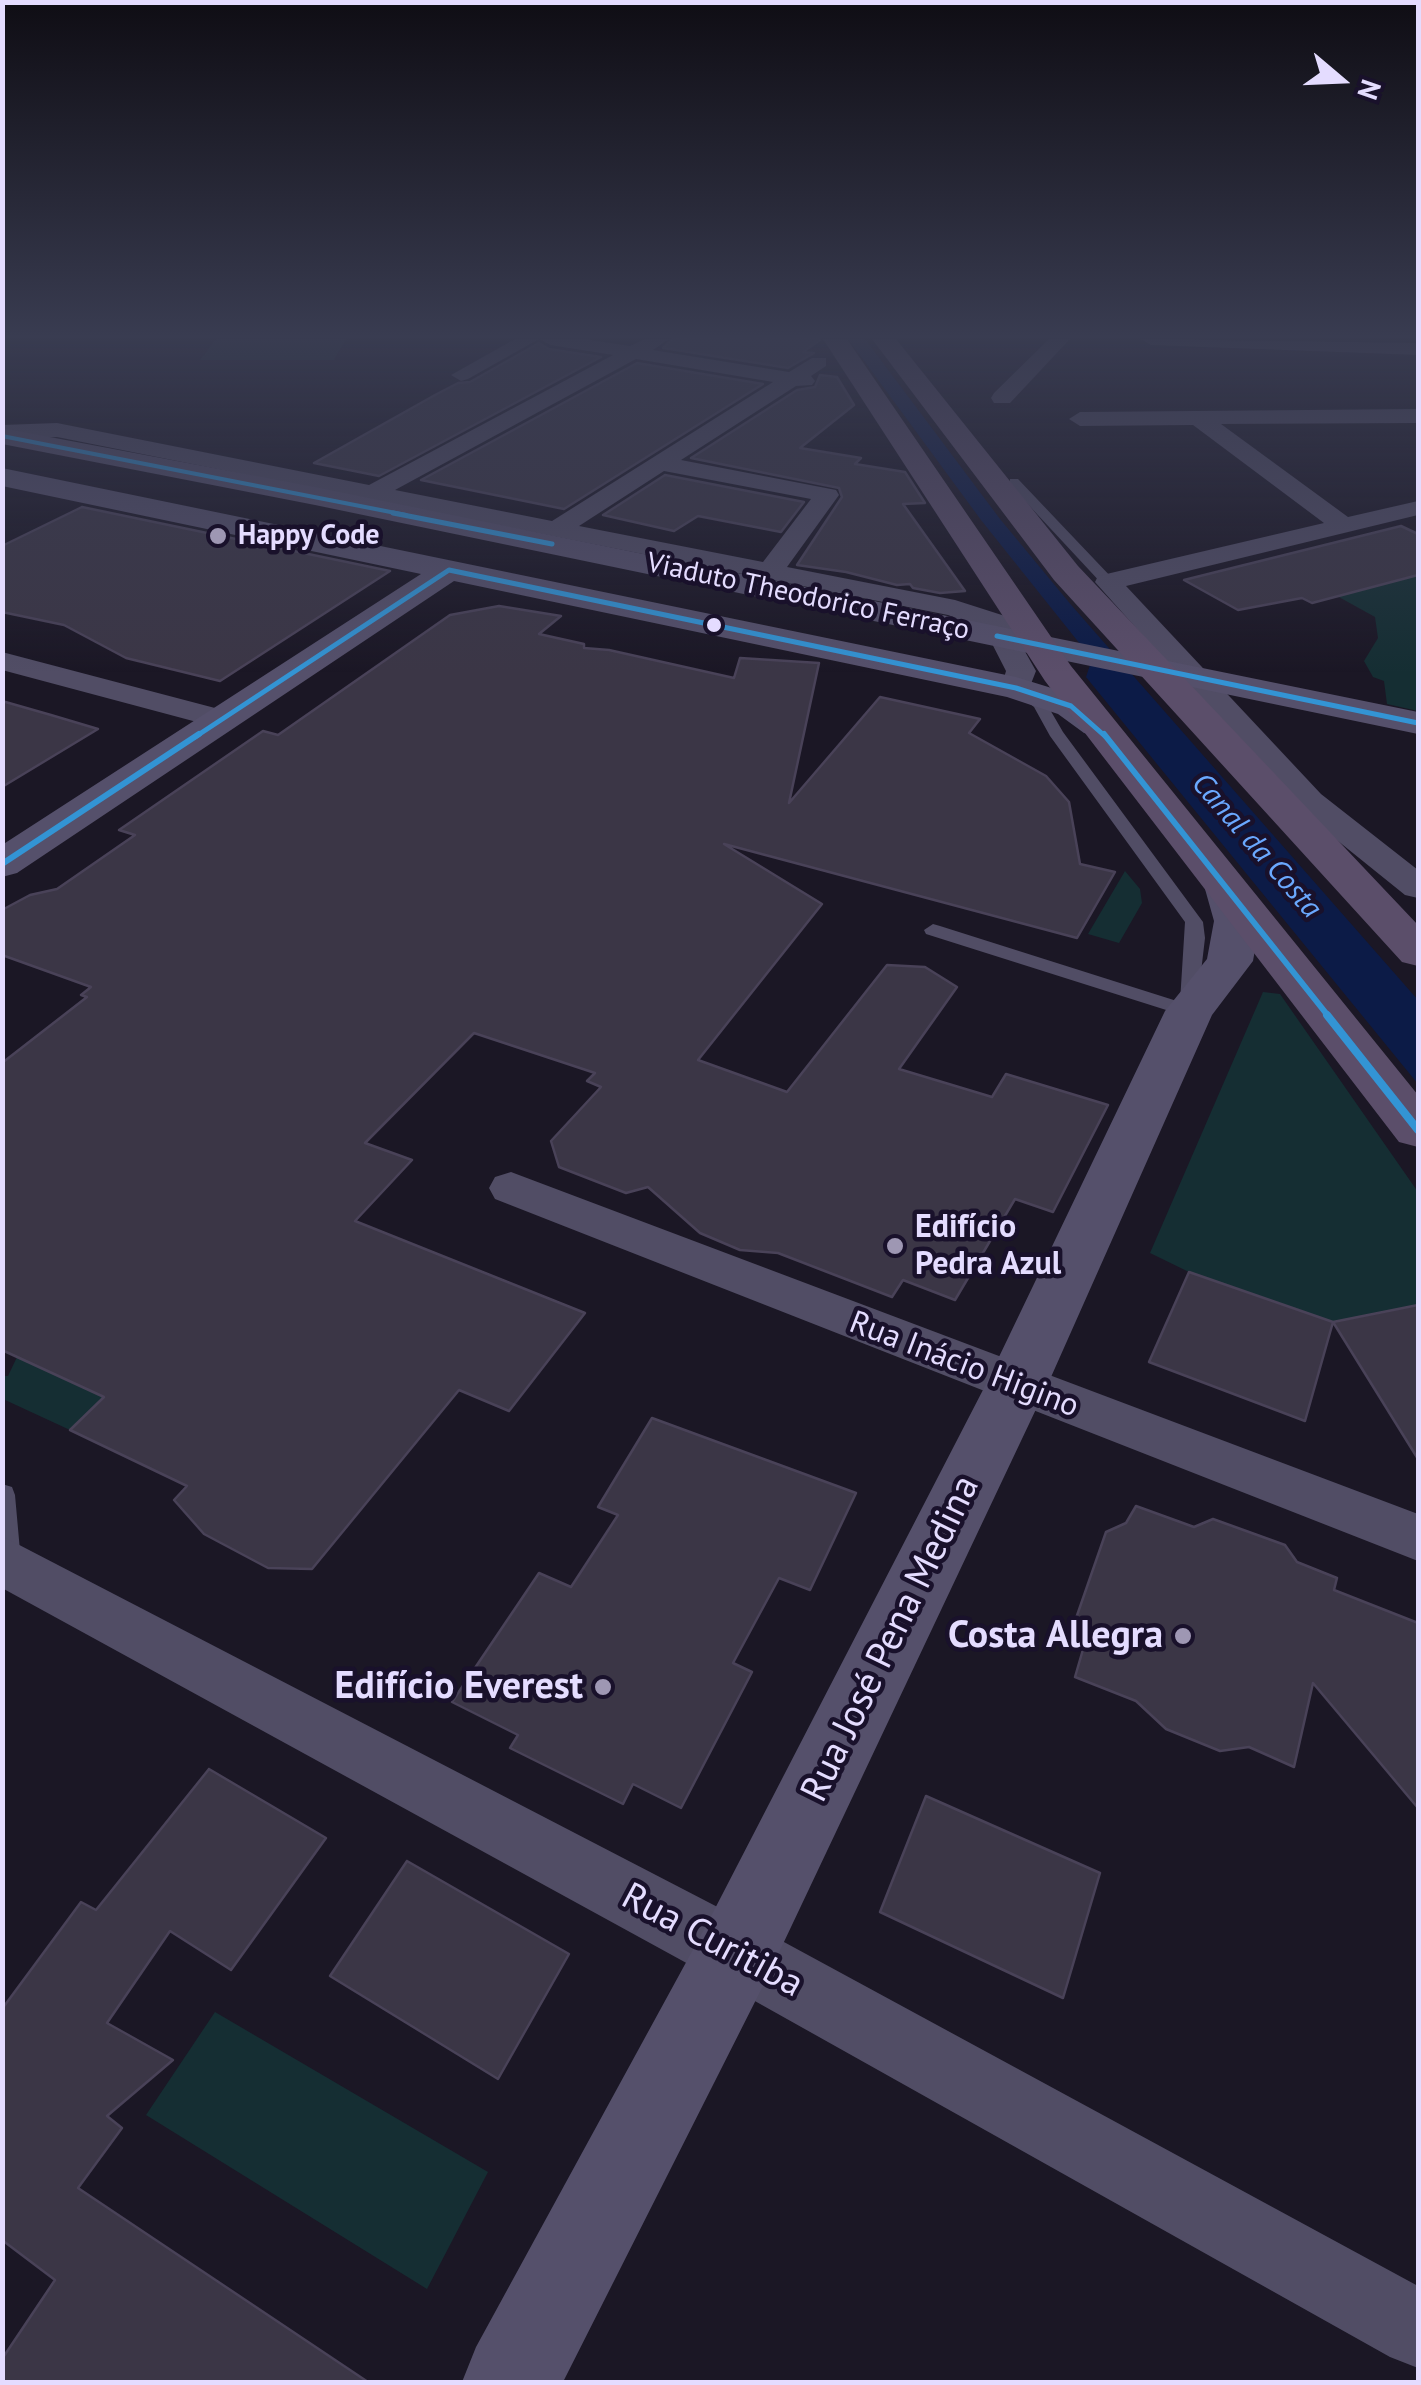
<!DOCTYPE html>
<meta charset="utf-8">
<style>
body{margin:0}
#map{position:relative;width:1421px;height:2385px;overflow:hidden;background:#1b1725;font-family:"PT Sans",sans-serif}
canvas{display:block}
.frame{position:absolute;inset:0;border:5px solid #e4dcff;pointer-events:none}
.north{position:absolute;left:1291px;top:30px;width:100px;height:100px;-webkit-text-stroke:8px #19112b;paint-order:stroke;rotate:109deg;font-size:28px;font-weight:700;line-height:40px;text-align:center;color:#e4dcff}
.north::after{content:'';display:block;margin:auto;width:35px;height:45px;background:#e4dcff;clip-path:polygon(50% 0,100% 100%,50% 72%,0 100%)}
</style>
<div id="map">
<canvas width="1421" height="2385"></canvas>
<div class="frame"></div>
<div class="north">N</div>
</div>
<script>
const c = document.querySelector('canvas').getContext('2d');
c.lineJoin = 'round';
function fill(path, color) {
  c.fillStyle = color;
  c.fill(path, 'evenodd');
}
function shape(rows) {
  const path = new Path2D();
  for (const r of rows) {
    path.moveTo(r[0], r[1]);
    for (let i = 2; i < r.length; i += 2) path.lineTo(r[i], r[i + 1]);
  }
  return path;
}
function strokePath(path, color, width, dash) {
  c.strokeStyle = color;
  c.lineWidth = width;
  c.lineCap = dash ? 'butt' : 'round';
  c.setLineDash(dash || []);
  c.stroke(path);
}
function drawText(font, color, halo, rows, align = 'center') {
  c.font = font + ' "PT Sans",sans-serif';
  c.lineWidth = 9;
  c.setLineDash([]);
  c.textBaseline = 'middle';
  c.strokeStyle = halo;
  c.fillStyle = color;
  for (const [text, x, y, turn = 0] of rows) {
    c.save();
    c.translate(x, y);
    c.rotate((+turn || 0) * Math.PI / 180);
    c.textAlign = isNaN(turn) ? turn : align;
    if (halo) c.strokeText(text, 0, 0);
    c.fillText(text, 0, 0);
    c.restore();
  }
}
fill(shape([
 [216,339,346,339,334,360,200,360],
 [1418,574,1418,711,1387,704,1384,681,1373,677,1364,661,1378,638,1375,617,1337,596],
 [1125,871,1140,889,1142,903,1119,943,1088,934],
 [1263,992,1280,994,1418,1192,1418,1305,1333,1322,1189,1272,1150,1253],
 [17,1357,104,1397,70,1430,3,1399,3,1376,8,1376],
 [215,2012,488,2172,427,2289,146,2115]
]), '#152e33');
fill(shape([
 [848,339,865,339,1000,519,1072,606,1418,1000,1418,1084,1086,677,1092,659,981,520]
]), '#0c1b47');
const building = shape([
 [672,339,819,339,820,340,803,352,814,353,788,368,663,348,672,339],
 [539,343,549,349,601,357,379,476,314,463,435,395,458,383,470,382,539,343],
 [637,363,763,384,564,509,421,480,637,363],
 [820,375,837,377,854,405,800,448,861,458,855,464,905,472,925,503,903,504,965,591,940,593,913,588,910,584,897,585,846,572,797,565,842,497,839,488,691,458,797,390,815,387,820,375],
 [665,475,804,502,781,532,698,516,674,531,603,515,665,475],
 [82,507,390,571,220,681,126,658,64,625,2,612,2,546,82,507],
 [1401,526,1418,534,1418,575,1312,603,1302,598,1238,610,1184,580,1401,526],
 [499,606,561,616,539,634,584,644,584,648,609,650,734,678,740,658,819,663,789,803,880,697,980,719,969,733,1046,776,1069,802,1080,864,1115,872,1077,938,724,844,822,904,698,1060,787,1092,887,965,925,967,957,987,899,1069,992,1097,1006,1074,1108,1105,1053,1212,1015,1199,955,1300,903,1280,892,1297,778,1253,740,1250,700,1233,648,1187,626,1193,559,1167,551,1141,601,1087,587,1081,595,1073,474,1033,365,1143,412,1160,355,1221,585,1313,509,1411,459,1390,312,1569,268,1568,204,1534,174,1500,187,1486,70,1430,104,1397,2,1350,2,1063,87,997,81,995,91,987,2,955,2,910,30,895,57,889,135,835,119,830,263,731,278,735,450,615,499,606],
 [2,701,51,715,98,729,2,787,2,701],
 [1189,1272,1333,1322,1305,1421,1149,1362,1189,1272],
 [1418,1305,1418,1459,1333,1322,1418,1305],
 [652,1418,856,1493,810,1590,779,1578,733,1663,752,1672,681,1808,633,1784,623,1804,510,1748,518,1735,452,1702,539,1573,571,1587,618,1515,598,1507,652,1418],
 [1136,1506,1194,1527,1213,1519,1285,1545,1297,1562,1337,1578,1334,1590,1418,1623,1418,1808,1313,1683,1294,1767,1249,1747,1220,1751,1166,1729,1136,1701,1075,1677,1084,1646,1073,1627,1106,1532,1126,1523,1136,1506],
 [209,1769,326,1838,231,1970,170,1931,107,2023,173,2060,107,2116,122,2128,78,2188,368,2382,2,2382,2,2359,55,2280,2,2240,2,2009,81,1902,96,1910,209,1769],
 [926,1796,1100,1873,1063,1998,880,1912,926,1796],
 [407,1861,569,1954,498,2079,330,1976,407,1861]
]);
fill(building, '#3b3646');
strokePath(building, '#494258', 2.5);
fill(shape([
 [1010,479,1018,479,1113,579,1113,585,1103,585,1010,485,1010,479],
 [1017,688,1027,688,1045,701,1063,732,1203,922,1205,938,1196,1015,1182,1015,926,934,924,930,933,924,940,926,1180,1002,1185,922,1050,736,1034,707,1017,694,1017,688],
 [2,1484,12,1487,15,1495,21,1562,17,1571,7,1574,2,1572,2,1484]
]), '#514d65');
fill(shape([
 [515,339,539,339,468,379,461,381,451,375,515,339],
 [540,339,584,339,630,346,645,339,669,339,653,350,789,372,812,358,826,358,826,366,811,376,815,381,812,385,796,386,681,460,836,490,839,495,787,567,955,600,1005,616,1036,671,1027,694,1016,697,1005,694,1001,688,1006,671,984,628,948,615,57,437,2,439,2,425,57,423,369,485,613,355,550,345,540,339],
 [636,359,773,382,552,521,395,490,636,359],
 [664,471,811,499,763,562,579,526,664,471],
 [1049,339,1070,339,1010,403,994,403,991,398,994,393,1049,339],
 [1141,339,1418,343,1418,355,1151,345,1141,339],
 [1418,409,1418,423,1221,424,1348,517,1418,501,1418,515,1126,586,1321,794,1418,870,1418,898,1405,895,1297,808,1095,582,1098,576,1324,523,1193,425,1080,426,1069,419,1080,412,1418,409],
 [2,652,234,713,238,720,234,727,223,729,2,670,2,652],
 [511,1172,1418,1514,1418,1561,495,1199,489,1188,495,1177,511,1172],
 [2,1536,760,1929,1418,2286,1418,2368,1390,2357,712,1977,2,1588,2,1536]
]), '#514d65');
fill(shape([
 [2,428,315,487,1418,712,1418,734,315,505,2,444,2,428],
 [2,468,1016,677,1084,698,1116,725,1110,733,1097,736,1084,733,1058,714,1007,697,454,581,17,873,2,877,2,845,421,574,2,486,2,468],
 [1227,876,1243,880,1260,921,1253,961,1212,1015,1047,1386,765,1982,563,2382,462,2382,476,2347,707,1924,985,1386,1165,1011,1207,959,1214,921,1205,889,1211,880,1227,876]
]), '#55506b');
fill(shape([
 [823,339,847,339,1071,666,1418,1095,1418,1147,1399,1142,1045,681,823,339],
 [872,339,896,339,1078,566,1418,925,1418,966,1402,962,1054,580,872,339]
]), '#5b4e6a');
strokePath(shape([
 [2,436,406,515]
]), '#3394d4', 4);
strokePath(shape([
 [393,513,552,544],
 [997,636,1418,723],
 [195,737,449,570,1016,688,1071,706,1106,737]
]), '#3394d4', 5);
strokePath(shape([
 [1104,734,1329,1017],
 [2,864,199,734]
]), '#3394d4', 6);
strokePath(shape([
 [1327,1015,1418,1130]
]), '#3394d4', 8);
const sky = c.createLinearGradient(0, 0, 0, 673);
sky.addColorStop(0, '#0f0d14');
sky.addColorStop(0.5, '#393c51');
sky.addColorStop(1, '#393c5100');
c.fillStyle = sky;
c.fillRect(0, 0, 1421, 673);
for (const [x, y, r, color] of [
 [218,536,10,"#9e97b3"],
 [714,625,9,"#e4dcff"],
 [895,1246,10,"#9e97b3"],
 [1183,1636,10,"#9e97b3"],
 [603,1687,10,"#9e97b3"]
]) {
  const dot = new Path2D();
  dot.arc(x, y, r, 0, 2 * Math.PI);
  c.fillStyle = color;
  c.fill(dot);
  strokePath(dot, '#19112b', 4);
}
drawText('bold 28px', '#e4dcff', '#19112b', [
 ["Happy Code",238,536]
], 'left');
drawText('28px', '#e4dcff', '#19112b', [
 ["Viaduto Theodorico Ferraço",808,597,12]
]);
drawText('italic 30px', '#6aa8fe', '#19112b', [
 ["Canal da Costa",1256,846,49]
]);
drawText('bold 32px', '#e4dcff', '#19112b', [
 ["Edifício",915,1228],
 ["Pedra Azul",915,1265]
], 'left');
drawText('32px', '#e4dcff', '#19112b', [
 ["Rua Inácio Higino",964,1365,21]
]);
drawText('bold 38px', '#e4dcff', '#19112b', [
 ["Costa Allegra",1163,1636],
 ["Edifício Everest",583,1687]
], 'right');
drawText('38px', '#e4dcff', '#19112b', [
 ["Rua José Pena Medina",891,1639,-64],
 ["Rua Curitiba",712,1941,28]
]);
</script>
